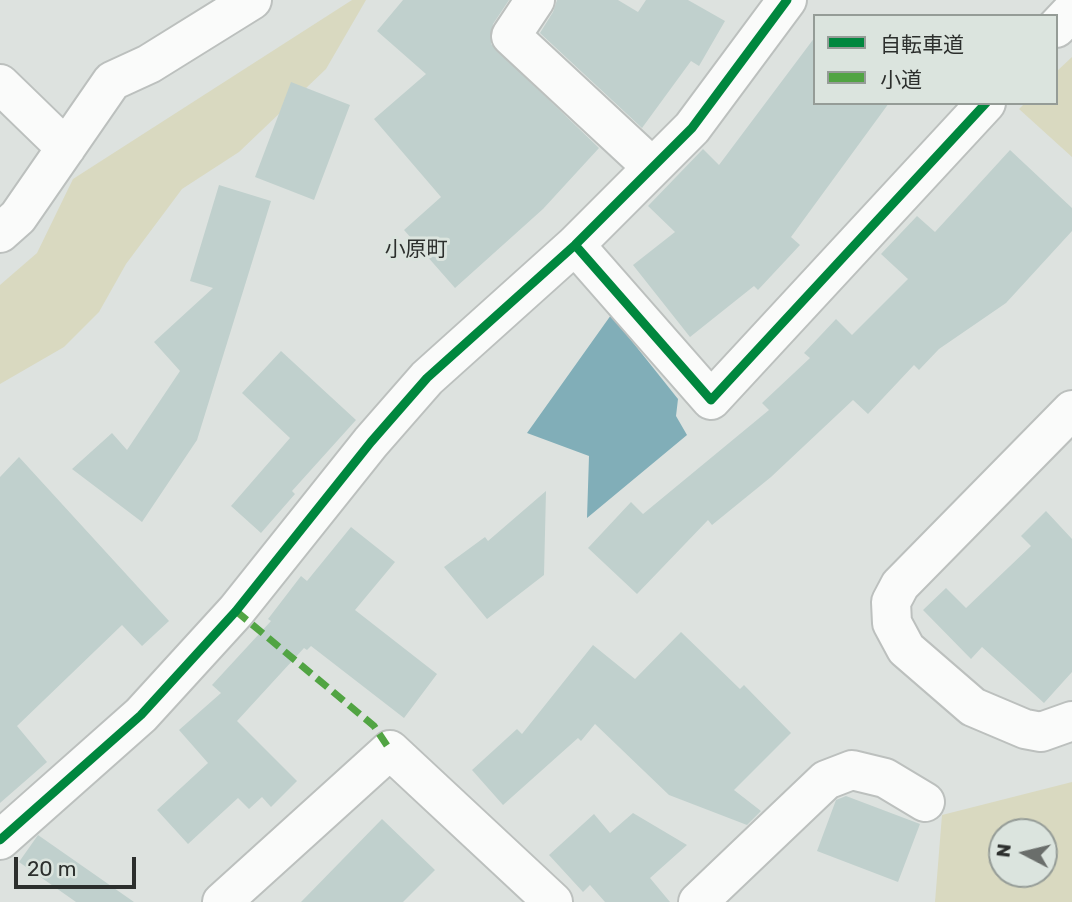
<!DOCTYPE html>
<meta charset="utf-8">
<style>
body{margin:0}
#map{position:relative;width:1072px;height:902px;overflow:hidden;background:#dde2df;font-family:Rubik,"Noto Sans JP",sans-serif}
canvas{display:block}
.legend{position:absolute;left:813px;top:14px;width:245px;height:91px;box-sizing:border-box;background:#dbe4de;border:2px solid #959c97;margin:0;padding:9px 12px;list-style:none;font-size:21px;color:#2c2f2d}
.legend li{display:flex;align-items:center;gap:14px;height:35px}
.legend b{width:35px;border:2px solid #959c97}
.north{position:absolute;left:988px;top:818px;width:70px;height:70px;box-sizing:border-box;background:#dbe4de;border:2px solid #959c97;border-radius:50%;rotate:277deg;font-size:19px;font-weight:700;line-height:28px;text-align:center;color:#2c2f2d}
.north::after{content:'';display:block;margin:auto;width:24px;height:32px;background:#6a6e6b;clip-path:polygon(50% 0,100% 100%,50% 72%,0 100%)}
.scale{position:absolute;left:14px;top:857px;width:122px;height:32px;box-sizing:border-box;border:4px solid #2c2f2d;border-top:0;padding-left:9px;font-size:21px;line-height:24px;white-space:nowrap;color:#2c2f2d;-webkit-text-stroke:5px #dbe4de;paint-order:stroke}
</style>
<div id="map">
<canvas width="1072" height="902"></canvas>
<ul class="legend">
<li><b style="height:9px;background:#00873e"></b>自転車道</li>
<li><b style="height:9px;background:#51a443"></b>小道</li>
</ul>
<div class="north">N</div>
<div class="scale">20 m</div>
</div>
<script>
const c = document.querySelector('canvas').getContext('2d');
c.lineJoin = 'round';
function fill(path, color) {
  c.fillStyle = color;
  c.fill(path, 'evenodd');
}
function shape(rows) {
  const path = new Path2D();
  for (const r of rows) {
    path.moveTo(r[0], r[1]);
    for (let i = 2; i < r.length; i += 2) path.lineTo(r[i], r[i + 1]);
  }
  return path;
}
function strokePath(path, color, width, dash) {
  c.strokeStyle = color;
  c.lineWidth = width;
  c.lineCap = dash ? 'butt' : 'round';
  c.setLineDash(dash || []);
  c.stroke(path);
}
function drawText(font, color, halo, rows, align = 'center') {
  c.font = font + ' Rubik,"Noto Sans JP",sans-serif';
  c.lineWidth = 6;
  c.setLineDash([]);
  c.textBaseline = 'middle';
  c.strokeStyle = halo;
  c.fillStyle = color;
  for (const [text, x, y, turn = 0] of rows) {
    c.save();
    c.translate(x, y);
    c.rotate((+turn || 0) * Math.PI / 180);
    c.textAlign = isNaN(turn) ? turn : align;
    if (halo) c.strokeText(text, 0, 0);
    c.fillText(text, 0, 0);
    c.restore();
  }
}
fill(shape([
 [352,0,366,0,326,69,239,152,182,189,126,264,99,312,64,347,0,384,0,285,37,253,73,179],
 [1072,57,1072,157,1019,109,1025,103,1056,103,1056,72],
 [1072,782,1072,902,935,902,942,815],
 [1044,832,1044,874,1002,874,1002,832]
]), '#d9d9c0');
fill(shape([
 [611,315,678,399,676,416,687,435,587,518,589,456,527,433]
]), '#81aeb8');
fill(shape([
 [403,0,509,0,493,24,491,44,599,148,543,209,455,288,404,230,441,197,374,119,426,74,377,31],
 [557,0,618,0,638,12,646,0,688,0,725,21,699,66,691,61,642,128,540,33,553,12],
 [815,37,815,103,889,103,791,237,800,245,758,290,754,286,690,337,633,265,675,232,648,206,703,149,719,165],
 [291,82,350,105,314,200,255,177],
 [1010,150,1072,208,1072,231,1006,303,939,349,919,370,914,365,868,414,853,400,771,477,712,525,708,520,637,594,588,548,631,502,643,514,769,410,762,403,810,358,804,353,836,319,852,335,908,279,881,254,917,216,935,232],
 [219,185,271,201,197,440,142,522,72,469,112,433,127,450,180,371,154,342,213,288,190,281],
 [281,351,356,420,292,491,295,494,261,533,231,506,290,438,242,393],
 [19,457,169,621,142,646,122,625,17,726,47,762,0,803,0,477],
 [546,491,544,575,487,619,444,567,485,537,488,541],
 [1046,511,1072,539,1072,672,1044,703,982,647,971,659,923,610,946,588,966,608,1031,546,1021,536],
 [351,527,395,562,355,610,437,674,404,718,311,646,307,650,304,648,237,721,297,781,271,807,262,797,249,809,238,798,188,844,157,810,208,763,179,730,221,693,212,685,271,621,268,619,301,576,307,581],
 [681,632,740,689,744,685,791,733,734,790,761,811,747,825,669,795,595,724,581,741,578,738,503,805,472,770,517,729,522,734,593,645,635,679],
 [846,796,920,824,898,882,817,851,836,800],
 [633,813,687,845,650,878,670,902,605,902,590,885,583,892,549,855,594,814,610,833],
 [382,819,435,870,403,902,301,902],
 [38,835,134,902,76,902,19,862]
]), '#c0d0cd');
const minor = shape([
 [535,0,511,36,652,167],
 [1056,28,1072,11],
 [0,84,66,148],
 [0,233,18,217,112,81,149,64,252,0],
 [575,245,711,400,986,103],
 [1072,410,900,585,891,602,892,623,906,649,973,707,1025,729,1041,732,1072,721],
 [0,840,141,715,236,611,371,442,427,378,575,245,692,128,787,0],
 [222,902,390,750,553,902],
 [698,902,826,780,852,770,885,778,925,802]
]);
strokePath(minor, '#bcc0be', 42);
strokePath(minor, '#fafbfa', 38);
strokePath(shape([
 [236,611,374,726,390,750]
]), '#51a443', 7, [14, 7]);
strokePath(shape([
 [575,245,711,400,986,103],
 [0,840,141,715,236,611,371,442,427,378,575,245,692,128,787,0]
]), '#00873e', 9);
drawText('21px', '#2c2f2d', '#dbe4de', [
 ["小原町",416,250]
]);
</script>
